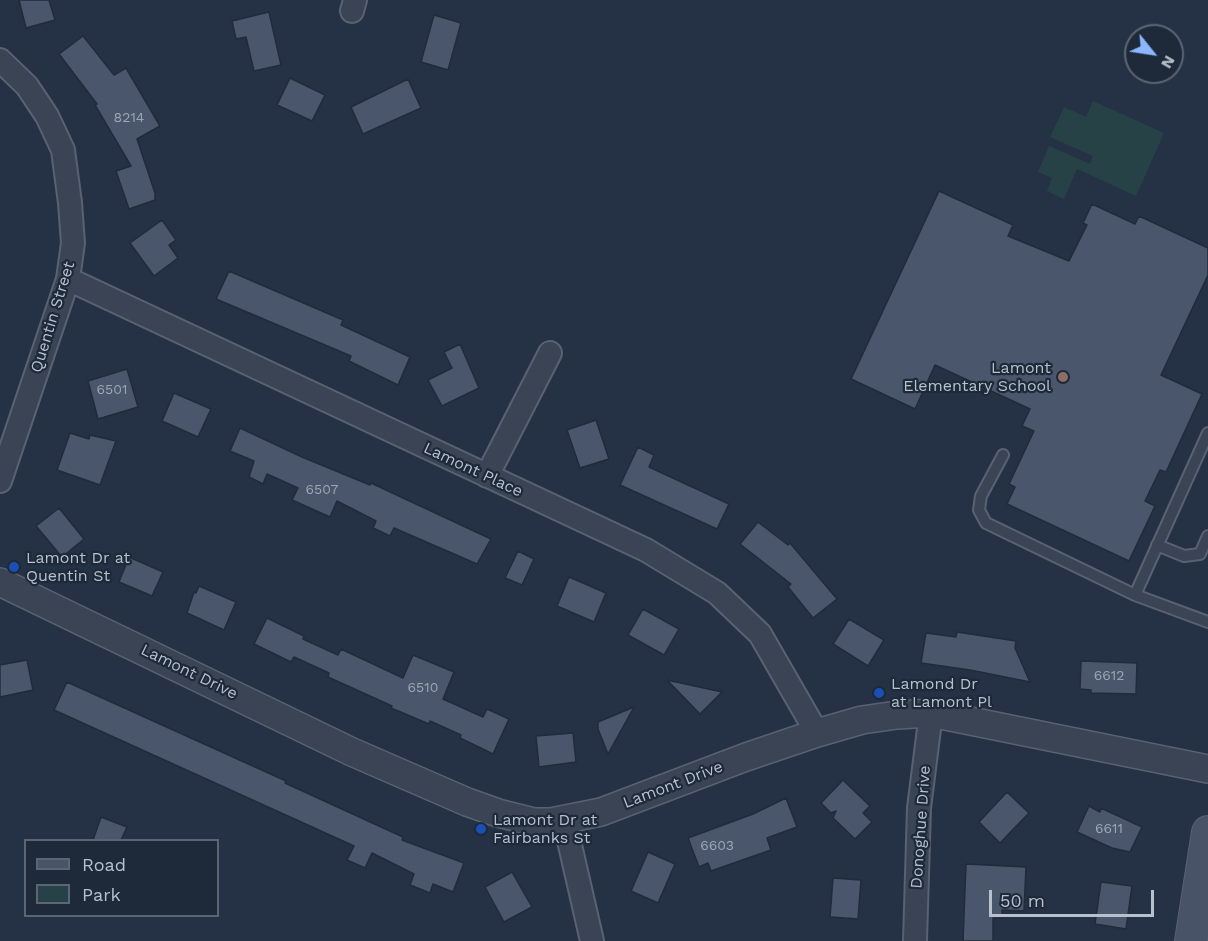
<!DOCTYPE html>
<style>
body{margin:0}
#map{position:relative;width:1208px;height:941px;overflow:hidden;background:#253245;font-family:"Work Sans",sans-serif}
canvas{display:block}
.legend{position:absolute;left:24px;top:839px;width:195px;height:78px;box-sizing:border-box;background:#1e2939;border:2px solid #5b6574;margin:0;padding:8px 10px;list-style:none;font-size:18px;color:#b7c0cd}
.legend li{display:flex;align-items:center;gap:12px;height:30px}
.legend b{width:30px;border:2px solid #5b6574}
.north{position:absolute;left:1124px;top:24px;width:60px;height:60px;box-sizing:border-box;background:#1e2939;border:2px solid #5b6574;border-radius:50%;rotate:120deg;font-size:16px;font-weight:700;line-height:24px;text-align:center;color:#b7c0cd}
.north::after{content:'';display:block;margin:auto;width:21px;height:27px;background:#8cb6fe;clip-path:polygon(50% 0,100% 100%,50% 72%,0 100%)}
.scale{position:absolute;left:989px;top:890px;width:165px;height:27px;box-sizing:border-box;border:3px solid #b7c0cd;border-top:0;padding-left:8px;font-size:18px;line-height:21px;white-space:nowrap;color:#b7c0cd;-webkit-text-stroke:4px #1e2939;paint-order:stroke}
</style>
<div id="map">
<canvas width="1208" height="941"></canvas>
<ul class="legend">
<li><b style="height:8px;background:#485367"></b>Road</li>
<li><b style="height:16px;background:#274246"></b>Park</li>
</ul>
<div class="north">N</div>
<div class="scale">50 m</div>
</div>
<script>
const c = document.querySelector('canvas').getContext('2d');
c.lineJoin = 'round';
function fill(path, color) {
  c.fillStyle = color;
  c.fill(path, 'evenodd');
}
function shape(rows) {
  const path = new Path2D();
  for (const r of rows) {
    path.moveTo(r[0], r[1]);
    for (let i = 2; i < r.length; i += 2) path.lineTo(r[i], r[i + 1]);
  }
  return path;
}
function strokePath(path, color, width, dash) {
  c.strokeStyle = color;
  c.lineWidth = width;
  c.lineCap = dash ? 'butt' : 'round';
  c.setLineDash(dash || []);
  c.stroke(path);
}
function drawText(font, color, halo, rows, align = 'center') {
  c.font = font + ' "Work Sans",sans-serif';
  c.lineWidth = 4.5;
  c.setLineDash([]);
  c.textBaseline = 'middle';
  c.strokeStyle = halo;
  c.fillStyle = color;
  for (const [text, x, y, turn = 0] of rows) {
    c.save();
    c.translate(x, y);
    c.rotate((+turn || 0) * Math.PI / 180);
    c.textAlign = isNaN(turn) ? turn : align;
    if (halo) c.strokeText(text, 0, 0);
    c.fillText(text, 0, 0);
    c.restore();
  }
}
fill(shape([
 [1093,101,1164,133,1136,196,1077,169,1064,199,1047,191,1052,178,1038,172,1049,146,1090,164,1093,156,1050,137,1064,107,1086,117]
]), '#274246');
const building = shape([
 [19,0,49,0,55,20,26,28,19,0],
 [269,12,281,65,254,71,246,37,236,39,232,21,269,12],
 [434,15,461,23,448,70,421,62,434,15],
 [83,36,114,75,126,68,160,126,137,139,155,193,155,200,129,209,116,171,131,166,95,105,97,104,59,54,83,36],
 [290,78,325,95,312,121,277,105,290,78],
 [408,79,421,108,363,134,351,107,408,79],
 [939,191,1013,225,1008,236,1069,261,1087,225,1083,223,1092,204,1135,224,1139,216,1208,248,1208,275,1161,375,1202,394,1166,472,1160,470,1145,501,1155,506,1129,561,1007,504,1015,487,1009,484,1034,431,1022,426,1030,409,935,365,915,409,851,379,939,191],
 [162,220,176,240,169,245,178,258,154,276,130,243,162,220],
 [229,271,343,320,341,325,410,357,398,385,349,361,351,356,216,299,229,271],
 [460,344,479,388,442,406,428,380,452,368,444,352,460,344],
 [127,369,138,407,98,419,88,381,127,369],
 [174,393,211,409,198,437,162,421,174,393],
 [596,420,609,459,580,468,567,430,596,420],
 [240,428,302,457,370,485,371,483,491,539,477,564,394,528,390,536,373,528,376,521,337,501,330,517,292,500,298,488,267,474,263,484,249,477,254,461,230,451,240,428],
 [70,433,89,439,90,435,116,441,100,485,57,470,70,433],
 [638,447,654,455,649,467,729,504,717,529,620,485,638,447],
 [59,508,84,539,62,557,36,526,59,508],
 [758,522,788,545,790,543,837,599,813,618,788,587,791,584,740,544,758,522],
 [518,551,534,559,522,585,505,578,518,551],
 [129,557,163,572,152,596,119,582,129,557],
 [569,577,606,593,594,622,557,606,569,577],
 [199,586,236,602,224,630,187,613,194,592,196,593,199,586],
 [643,609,679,629,664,655,628,635,643,609],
 [267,618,304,636,303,639,338,655,341,649,403,678,413,655,454,672,443,699,483,717,487,709,509,719,493,754,460,738,461,735,430,721,429,724,391,708,392,706,328,677,329,673,294,657,291,662,254,644,267,618],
 [849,619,884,640,868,666,833,644,849,619],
 [957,632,1016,641,1015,648,1030,682,970,670,921,663,926,633,956,637,957,632],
 [27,660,33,690,0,697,0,665,27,660],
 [1081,661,1137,663,1136,694,1091,693,1091,690,1080,689,1081,661],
 [667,680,722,692,700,714,667,680],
 [67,682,286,781,285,783,403,837,402,840,464,863,453,892,433,884,430,893,410,885,414,874,372,853,365,868,347,860,354,846,54,710,67,682],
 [634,707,608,754,598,729,598,722,634,707],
 [573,733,576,762,539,767,536,736,573,733],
 [843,780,870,806,863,813,872,822,855,839,833,818,836,811,831,813,821,803,843,780],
 [1007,792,1029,813,1000,843,979,822,1007,792],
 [786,798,797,827,767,838,771,850,711,871,708,863,699,867,688,838,753,814,786,798],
 [1089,806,1100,812,1101,808,1142,827,1130,852,1112,848,1077,832,1089,806],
 [101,817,127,827,121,840,93,840,101,817],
 [648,852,675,864,658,903,631,891,648,852],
 [966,864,1026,867,1024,911,1002,910,1002,918,993,918,993,941,963,941,966,864],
 [512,872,532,907,504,922,485,887,512,872],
 [833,878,861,880,858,919,830,917,833,878],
 [1101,882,1132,886,1126,929,1095,924,1101,882]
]);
fill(building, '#49566b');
strokePath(building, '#212b3b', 1.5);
const service = shape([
 [1208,433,1135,595,1208,622],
 [1003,455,981,496,979,510,986,523,1135,595],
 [1157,545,1184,556,1200,554,1208,536]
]);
const minor = shape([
 [352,11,355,0],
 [0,60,27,86,47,116,63,150,70,203,73,243,68,279,0,481],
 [68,279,646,550,717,593,760,634,817,733],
 [487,476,550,353],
 [564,819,592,941],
 [915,941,919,808,931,713]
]);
const tertiary = shape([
 [0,582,352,752,467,802,498,813,534,822,551,822,601,812,746,757,817,733,862,720,897,715,931,713,1208,769]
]);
const secondary = shape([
 [1191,941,1208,832]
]);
strokePath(service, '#586271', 14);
strokePath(minor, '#586271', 26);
strokePath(tertiary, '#586271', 30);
strokePath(secondary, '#586271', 34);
strokePath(service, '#3a4454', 10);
strokePath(minor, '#3a4454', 22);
strokePath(tertiary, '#3a4454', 27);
strokePath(secondary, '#485367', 32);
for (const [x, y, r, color] of [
 [1063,377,6,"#8d6e63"],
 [14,567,6,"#1a4fb4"],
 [879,693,6,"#1a4fb4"],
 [481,829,6,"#1a4fb4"]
]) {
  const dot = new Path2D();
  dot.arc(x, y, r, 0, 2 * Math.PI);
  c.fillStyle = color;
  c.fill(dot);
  strokePath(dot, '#1e2939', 2);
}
drawText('14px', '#9ca6b4', null, [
 ["8214",129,118],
 ["6501",112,390],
 ["6507",322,490],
 ["6612",1109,676],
 ["6510",423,688],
 ["6611",1109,829],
 ["6603",717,846]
]);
drawText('16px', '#b7c0cd', '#1e2939', [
 ["Quentin Street",53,317,-73],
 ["Lamont Place",473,470,25],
 ["Lamont Drive",189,672,26],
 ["Lamont Drive",673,785,-21],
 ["Donoghue Drive",921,827,-86]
]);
drawText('16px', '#b7c0cd', '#1e2939', [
 ["Lamont",1051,368,"right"],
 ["Elementary School",1051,386,"right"],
 ["Lamont Dr at",26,558],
 ["Quentin St",26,576],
 ["Lamond Dr",891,684],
 ["at Lamont Pl",891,702],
 ["Lamont Dr at",493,820],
 ["Fairbanks St",493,838]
], 'left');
</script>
